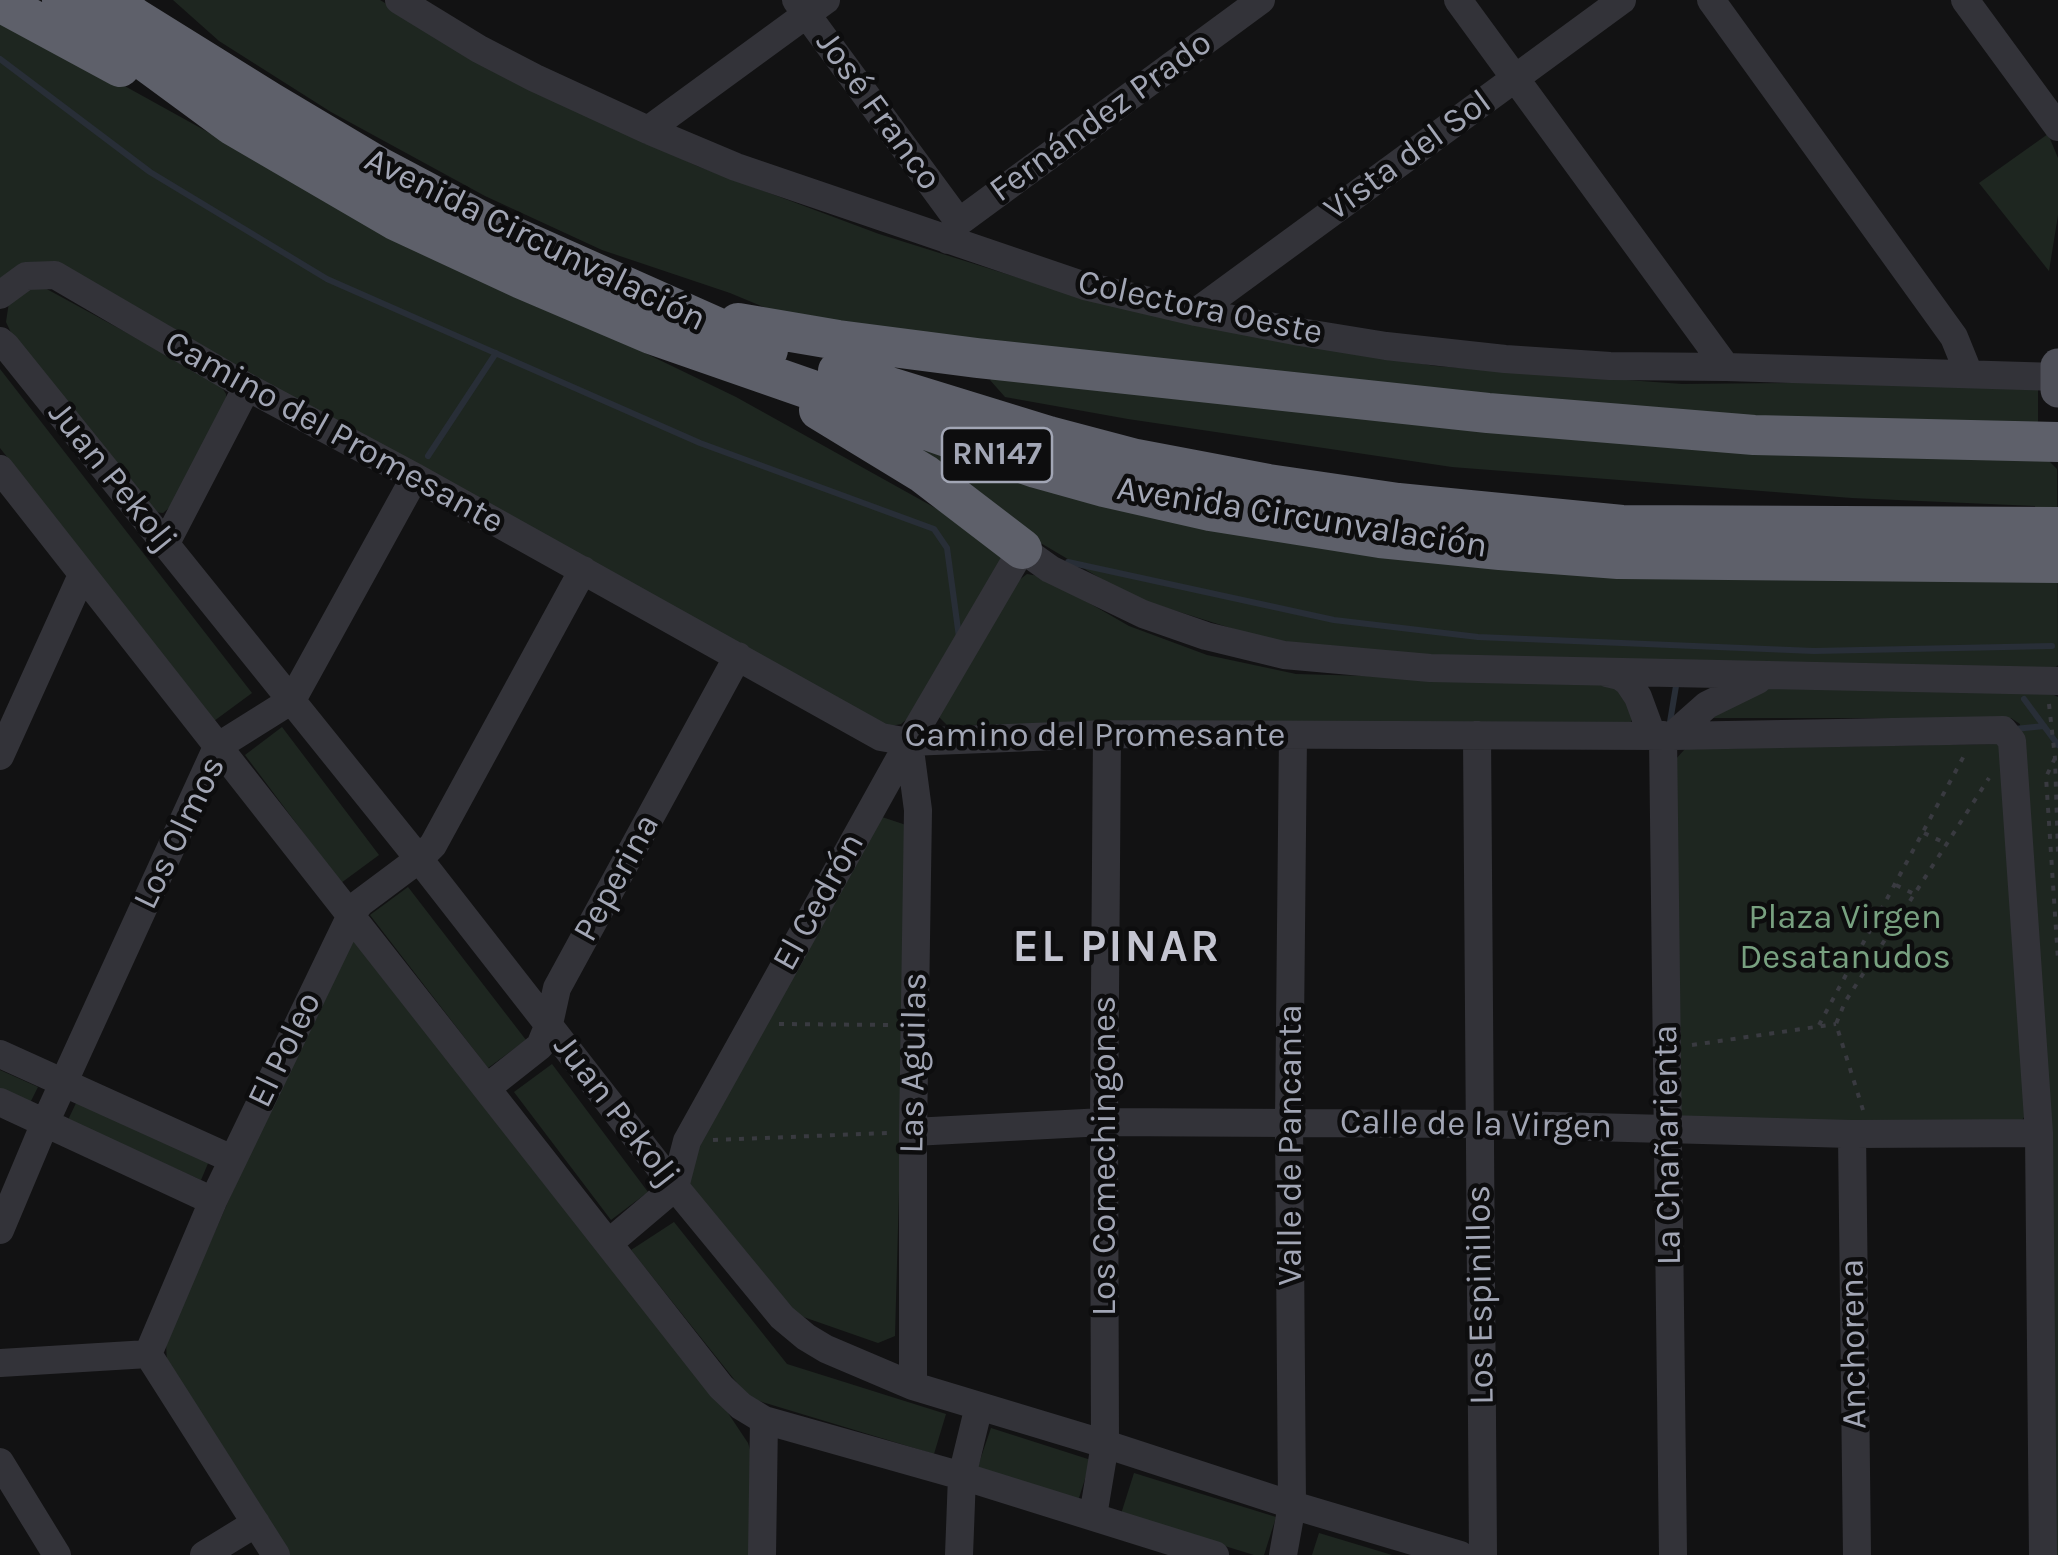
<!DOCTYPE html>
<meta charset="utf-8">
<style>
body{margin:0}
canvas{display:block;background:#121213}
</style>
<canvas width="2058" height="1555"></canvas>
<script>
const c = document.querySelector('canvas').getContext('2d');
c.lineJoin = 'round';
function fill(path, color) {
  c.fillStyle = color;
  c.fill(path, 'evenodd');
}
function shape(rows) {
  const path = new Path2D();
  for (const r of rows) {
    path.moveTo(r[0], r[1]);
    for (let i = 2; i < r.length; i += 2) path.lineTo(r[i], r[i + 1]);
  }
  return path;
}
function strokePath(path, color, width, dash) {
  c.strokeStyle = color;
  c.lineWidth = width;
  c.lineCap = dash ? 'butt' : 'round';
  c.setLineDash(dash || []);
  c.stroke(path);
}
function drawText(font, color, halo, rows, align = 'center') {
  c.font = font + ' Karla,sans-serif';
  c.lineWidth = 9;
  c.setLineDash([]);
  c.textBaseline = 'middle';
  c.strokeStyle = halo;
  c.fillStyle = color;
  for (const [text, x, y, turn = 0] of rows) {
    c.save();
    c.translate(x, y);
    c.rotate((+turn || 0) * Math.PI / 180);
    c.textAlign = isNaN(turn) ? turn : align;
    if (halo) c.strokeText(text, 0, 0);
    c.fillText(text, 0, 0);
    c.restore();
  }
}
fill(shape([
 [173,0,380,0,501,74,697,166,879,234,1067,293,1251,335,1435,366,1682,384,1893,382,2038,388,2038,424,1710,416,1064,354,778,313,730,293,602,250,485,196,331,112,219,41],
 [0,17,345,208,736,397,991,539,1002,554,1000,563,907,719,901,724,891,726,881,723,48,264,0,278],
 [2048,134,2058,158,2058,215,2049,271,1979,183],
 [43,287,219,383,226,394,227,405,170,507,163,513,154,512,15,341,6,322,9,302,25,290],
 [0,369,252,693,214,721,0,448],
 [1001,371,2045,457,2057,469,2058,665,2054,669,1426,657,1291,647,1132,597,1017,529,821,400,1028,478,2039,574,2035,506,1852,498,1452,467,1128,419,1005,397,990,380],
 [1027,574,1044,577,1129,626,1207,655,1296,674,1614,683,1635,716,1630,723,947,725,937,715,1014,584],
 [1753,687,2050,693,2058,697,2058,1555,2051,1555,2047,1131,2020,724,2011,718,1712,718],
 [282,727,379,855,341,883,245,755],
 [1999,744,2028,1110,2023,1119,2013,1124,1691,1122,1680,1116,1674,761,1685,749],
 [882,817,909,826,895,1336,878,1343,792,1313,685,1178,686,1164],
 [408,887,526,1040,488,1068,370,915],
 [353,940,720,1401,748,1443,753,1460,749,1555,288,1555,167,1363,166,1343,336,956],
 [552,1064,648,1192,611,1220,514,1092],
 [0,1070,38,1087,29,1105,0,1092],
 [77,1101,209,1161,201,1180,68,1120],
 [674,1222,787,1364,946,1414,934,1454,749,1398,631,1250],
 [991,1428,1091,1460,1078,1501,977,1469],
 [1134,1473,1276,1517,1264,1555,1254,1555,1121,1514],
 [1319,1533,1392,1555,1312,1555]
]), '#1e2620');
strokePath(shape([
 [0,59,150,172,327,279,700,443,934,529,947,548,959,637],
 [428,456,496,353],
 [1068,562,1334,620,1478,637,1814,651,2052,646],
 [2024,699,2058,745],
 [1670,722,1676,686],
 [2015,729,2044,726]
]), '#282e37', 6);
strokePath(shape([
 [2049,704,2055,758,2058,854],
 [2055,758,2046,777,2058,960],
 [1924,833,1947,844],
 [1896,885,1914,894],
 [779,1024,890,1025],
 [1819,1025,1966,752],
 [1692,1045,1836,1024],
 [1863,1110,1836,1024,1845,1002,1989,778],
 [713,1140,888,1133]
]), '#393a40', 4, [5, 8]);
strokePath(shape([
 [399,0,479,49,535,78,648,130,736,167,1085,286,1196,312,1300,332,1386,346,1505,359,1610,366,1726,367,2058,377],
 [796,0,959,222],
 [1458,0,1726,367],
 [1711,0,1954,337,1969,374],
 [1965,0,2058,127],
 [648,130,826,0],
 [948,240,959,222,1261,0],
 [0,295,26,276,55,275,247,387,415,477,881,737,909,742,1107,734,1672,736,2003,730,2012,741,2039,1133,2043,1555],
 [1196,312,1622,0],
 [0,341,6,346,419,859,675,1187,782,1317,806,1337,826,1349,913,1386,1105,1444,1292,1505,1460,1555],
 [0,469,721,1387,741,1406,764,1420,962,1476,1215,1555],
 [166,543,247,387],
 [1607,673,1620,676,1628,682,1638,697,1652,735],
 [1477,735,1483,1555],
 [1663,735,1673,1555],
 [1672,736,1707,705,1758,680],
 [909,742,918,810,913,1132,913,1386],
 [0,756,82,575],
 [0,1054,232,1159],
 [488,1087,540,1046,549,1024,557,988,738,656],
 [0,1102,213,1201],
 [913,1132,1104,1122,1479,1124,1852,1134,2039,1133],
 [1852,1134,1857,1555],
 [0,1230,45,1123,217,747,292,700,415,477],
 [609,1243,675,1187,687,1141,909,742,1022,549,1050,569,1143,614,1206,636,1284,655,1430,668,2058,681],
 [0,1363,148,1354],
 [0,1462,57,1555],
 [1093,1516,1105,1444,1104,1122,1107,734],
 [204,1555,256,1523],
 [276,1555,148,1354,213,1201,351,915,360,903,419,859,433,845,583,570],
 [762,1555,764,1420],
 [959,1555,962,1476,979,1406],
 [1283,1555,1292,1505,1289,1122,1293,735]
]), '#333339', 28);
strokePath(shape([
 [2058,366,2058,390]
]), '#4e4f58', 35);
strokePath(shape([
 [62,0,232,125,395,220,522,279,651,334,1036,468,1104,487,1210,511,1380,538,1500,550,1618,559,2058,563],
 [111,0,135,18,270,102,379,167,494,228,768,350],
 [0,2,120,67],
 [738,323,838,340,977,358,1488,413,1754,435,2058,442],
 [838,371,1049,436,1136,459,1268,484,1398,503,1622,525,2058,527],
 [819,410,924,474,1022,549]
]), '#5e606a', 40);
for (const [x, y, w] of [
 [997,455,110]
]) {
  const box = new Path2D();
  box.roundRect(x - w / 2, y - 27, w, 54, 8);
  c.fillStyle = '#0d0d0e';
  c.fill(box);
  strokePath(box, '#a2a6b5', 2.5);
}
drawText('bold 32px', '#a2a6b5', null, [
 ["RN147",997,455]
]);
drawText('35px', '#a2a6b5', '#0d0d0e', [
 ["José Franco",878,111,54],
 ["Fernández Prado",1101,117,-36],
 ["Vista del Sol",1408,156,-36],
 ["Avenida Circunvalación",535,240,26],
 ["Colectora Oeste",1200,308,12],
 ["Camino del Promesante",334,433,29],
 ["Juan Pekolj",112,477,51],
 ["Avenida Circunvalación",1302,518,9],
 ["Camino del Promesante",1095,736],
 ["Los Olmos",180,833,-64],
 ["Peperina",617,878,-61],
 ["El Cedrón",819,902,-61],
 ["El Poleo",285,1050,-64],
 ["Las Aguilas",914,1063,-89],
 ["Juan Pekolj",616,1111,52],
 ["Calle de la Virgen",1476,1125,1],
 ["Valle de Pancanta",1291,1145,-90],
 ["La Chañarienta",1668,1145,-91],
 ["Los Comechingones",1105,1156,-90],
 ["Los Espinillos",1481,1295,-91],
 ["Anchorena",1854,1344,-91]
]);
drawText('35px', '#78a180', '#0d0d0e', [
 ["Plaza Virgen",1845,918],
 ["Desatanudos",1845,958]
]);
c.letterSpacing = '2.5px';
drawText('bold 45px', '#c4c5d1', '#0d0d0e', [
 ["EL PINAR",1117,948]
]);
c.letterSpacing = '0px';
</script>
